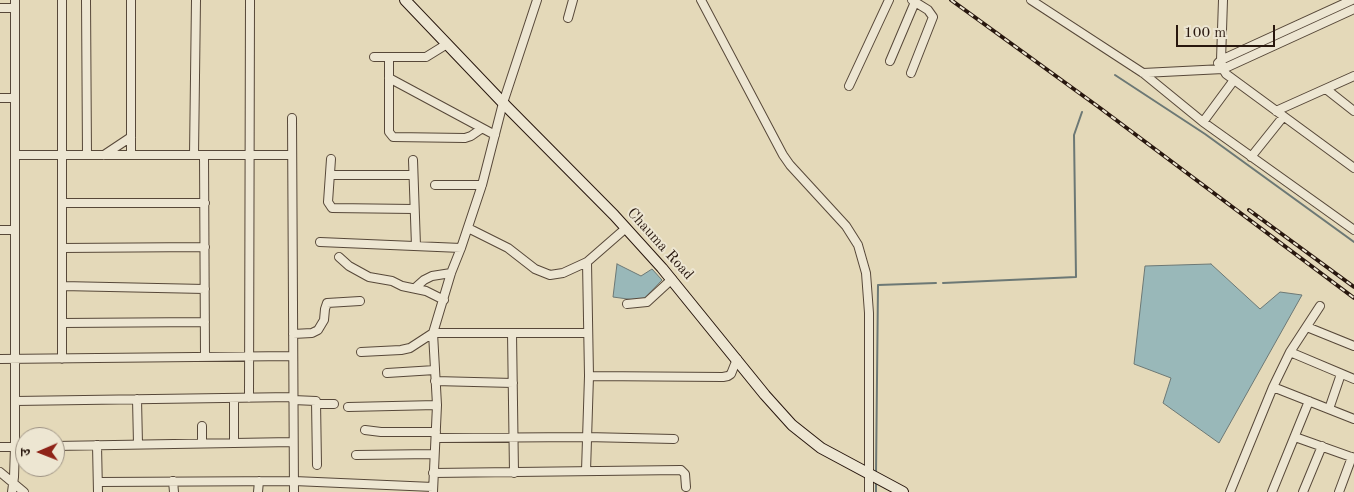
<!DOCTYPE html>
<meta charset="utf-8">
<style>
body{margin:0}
#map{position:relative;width:1354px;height:492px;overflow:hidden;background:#e4d9b9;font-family:"Old Standard TT","Noto Serif Devanagari",serif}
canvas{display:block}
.north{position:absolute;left:15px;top:427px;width:50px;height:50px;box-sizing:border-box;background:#ede6d2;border:1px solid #9e9384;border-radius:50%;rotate:269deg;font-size:14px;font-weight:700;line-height:20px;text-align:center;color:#28170e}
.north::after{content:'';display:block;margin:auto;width:18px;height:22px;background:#8f2418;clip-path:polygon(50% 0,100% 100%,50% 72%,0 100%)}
.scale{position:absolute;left:1176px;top:25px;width:99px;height:22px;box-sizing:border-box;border:2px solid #28170e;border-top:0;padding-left:6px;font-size:15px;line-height:18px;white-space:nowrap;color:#28170e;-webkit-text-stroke:4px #ede6d2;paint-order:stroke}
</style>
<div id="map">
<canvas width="1354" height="492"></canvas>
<div class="north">उ</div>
<div class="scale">100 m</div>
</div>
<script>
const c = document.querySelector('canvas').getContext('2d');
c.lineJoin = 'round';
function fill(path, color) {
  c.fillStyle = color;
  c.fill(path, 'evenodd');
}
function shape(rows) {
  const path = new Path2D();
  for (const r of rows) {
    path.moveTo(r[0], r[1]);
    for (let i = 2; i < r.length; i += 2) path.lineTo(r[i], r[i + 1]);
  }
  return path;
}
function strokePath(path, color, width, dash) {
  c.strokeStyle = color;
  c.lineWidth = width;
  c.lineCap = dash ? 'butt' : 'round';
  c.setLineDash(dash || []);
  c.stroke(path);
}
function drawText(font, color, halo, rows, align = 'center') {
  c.font = font + ' "Old Standard TT",serif';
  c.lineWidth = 4;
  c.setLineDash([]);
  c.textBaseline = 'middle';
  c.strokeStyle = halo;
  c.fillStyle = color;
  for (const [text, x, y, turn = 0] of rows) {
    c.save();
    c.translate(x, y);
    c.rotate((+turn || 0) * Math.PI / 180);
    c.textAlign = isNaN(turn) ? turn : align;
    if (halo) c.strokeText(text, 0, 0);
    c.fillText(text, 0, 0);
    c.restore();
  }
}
const water = shape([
 [617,264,641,276,652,269,662,280,642,301,613,297,617,264],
 [1211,264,1260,309,1280,292,1302,295,1219,443,1163,403,1171,378,1134,364,1145,266,1211,264]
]);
fill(water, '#99b8b9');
strokePath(water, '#6c7875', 1);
strokePath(shape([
 [1115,75,1205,134,1354,242],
 [943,283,1076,277,1074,135,1082,112],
 [876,474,878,285,936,283],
 [876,492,876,481]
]), '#6c7875', 2);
const street = shape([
 [62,0,62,359],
 [86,0,87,155],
 [701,0,783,155,790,165,846,226,858,245,866,273,869,313,869,492],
 [1031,0,1143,73,1203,122,1354,230],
 [1223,0,1221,60,1223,69,1226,74,1354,168],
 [0,8,15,8],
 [568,18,573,0],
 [374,57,426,57,447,44],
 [389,57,389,132,393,137,465,138,471,136,481,129],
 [890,61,915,2],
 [1218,63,1221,60,1352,0],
 [911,73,933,17,928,10,912,0],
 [1143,73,1223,69,1354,9],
 [389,78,495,135],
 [849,86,889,0],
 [1326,89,1354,111],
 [0,98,15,98],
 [1276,111,1354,76],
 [292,118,294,492],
 [1203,122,1234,80],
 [15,155,292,155],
 [104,155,131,137],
 [131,155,131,0],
 [194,155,196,0],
 [204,155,205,357],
 [1251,157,1283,117],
 [331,159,328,202,332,208,414,209],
 [413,160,416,246],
 [330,175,413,175],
 [435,185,482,185],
 [62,203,205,203],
 [468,228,508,248,535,269,550,275,563,273,587,262,626,228],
 [0,230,15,230],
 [320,242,461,248],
 [62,248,205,247],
 [339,257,349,266,369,277,392,281,402,286,426,291,444,300],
 [62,286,205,289],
 [415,288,424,280,432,276,451,273],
 [627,304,647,302,672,279],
 [62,323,205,322],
 [1307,327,1354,346],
 [512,333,514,473],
 [293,334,312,333,318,330,324,320,325,309,327,303,360,301],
 [361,352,401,350,410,348,433,333,588,333],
 [1290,352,1354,379],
 [0,359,293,356],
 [387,373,435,370],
 [589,376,723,377,728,376,731,374,737,359],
 [435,381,513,383],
 [1273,387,1354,419],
 [234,398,234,443],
 [249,398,250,0],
 [137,399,138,444],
 [293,400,316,401,317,465],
 [15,401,293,397],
 [316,404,334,404],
 [348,407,437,405],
 [1329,409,1341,374],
 [202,426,202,443],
 [365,430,381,432,436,432],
 [1295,437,1354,458],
 [436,438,586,437,674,439],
 [97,445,98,492],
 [55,446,293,442],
 [0,447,25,447],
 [356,455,434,454],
 [586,471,589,376,587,262],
 [0,472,24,492],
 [433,473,681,470,685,474,686,487],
 [173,481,174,492],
 [99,482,294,481,433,487],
 [12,492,14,477,15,447,15,0],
 [258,492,259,481],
 [433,492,437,405,433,333,451,273,461,248,482,185,503,103,537,0],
 [1230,492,1273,387,1290,352,1320,306],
 [1272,492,1309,401],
 [1303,492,1322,446],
 [1339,492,1352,457]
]);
const secondary = shape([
 [405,0,507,107,614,215,662,268,765,395,792,425,821,448,903,492]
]);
strokePath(street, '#574839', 10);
strokePath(secondary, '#28170e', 12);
strokePath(street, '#ede6d2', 8);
strokePath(secondary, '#ede6d2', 10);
const rail = shape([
 [951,0,1100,108,1354,298],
 [1249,210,1354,287]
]);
strokePath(rail, '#28170e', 4);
strokePath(rail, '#ede6d2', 2, [5.5]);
drawText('15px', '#28170e', '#ede6d2', [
 ["Chauma Road",660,244,48]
]);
</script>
